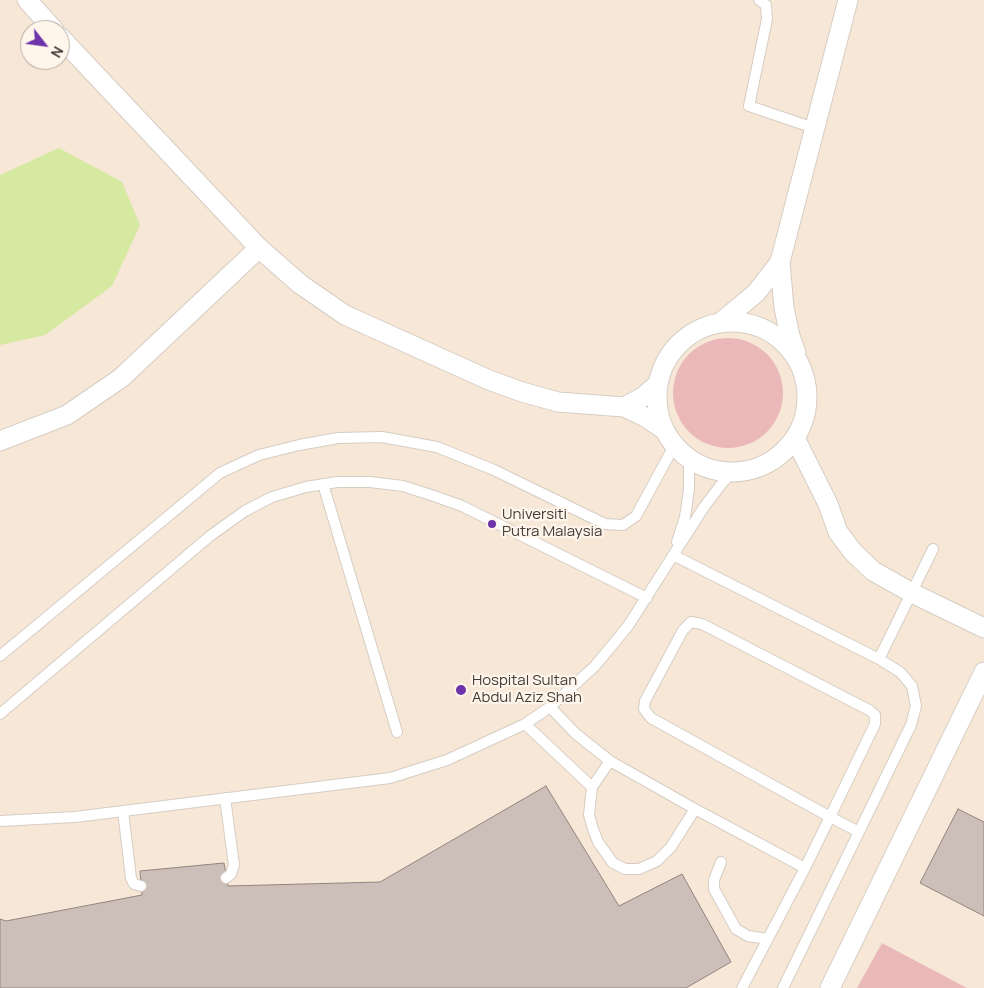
<!DOCTYPE html>
<style>
body{margin:0}
#map{position:relative;width:984px;height:988px;overflow:hidden;background:#fff5ea;font-family:Manrope,sans-serif}
canvas{display:block}
.north{position:absolute;left:20px;top:20px;width:50px;height:50px;box-sizing:border-box;background:#fff5ea;border:1px solid #b3aba3;border-radius:50%;rotate:120deg;font-size:14px;font-weight:700;line-height:20px;text-align:center;color:#403c38}
.north::after{content:'';display:block;margin:auto;width:18px;height:22px;background:#6c33aa;clip-path:polygon(50% 0,100% 100%,50% 72%,0 100%)}
</style>
<div id="map">
<canvas width="984" height="988"></canvas>
<div class="north">N</div>
</div>
<script>
const c = document.querySelector('canvas').getContext('2d');
c.lineJoin = 'round';
function fill(path, color) {
  c.fillStyle = color;
  c.fill(path, 'evenodd');
}
function shape(rows) {
  const path = new Path2D();
  for (const r of rows) {
    if (r.length === 3) {
      path.moveTo(r[0] + r[2], r[1]);
      path.arc(r[0], r[1], r[2], 0, 2 * Math.PI);
      continue;
    }
    path.moveTo(r[0], r[1]);
    for (let i = 2; i < r.length; i += 2) path.lineTo(r[i], r[i + 1]);
  }
  return path;
}
function strokePath(path, color, width, dash) {
  c.strokeStyle = color;
  c.lineWidth = width;
  c.lineCap = dash ? 'butt' : 'round';
  c.setLineDash(dash || []);
  c.stroke(path);
}
function drawText(font, color, halo, rows, align = 'center') {
  c.font = font + ' Manrope,sans-serif';
  c.lineWidth = 4.5;
  c.setLineDash([]);
  c.textBaseline = 'middle';
  c.strokeStyle = halo;
  c.fillStyle = color;
  for (const [text, x, y, turn = 0] of rows) {
    c.save();
    c.translate(x, y);
    c.rotate((+turn || 0) * Math.PI / 180);
    c.textAlign = isNaN(turn) ? turn : align;
    if (halo) c.strokeText(text, 0, 0);
    c.fillText(text, 0, 0);
    c.restore();
  }
}
fill(shape([
 [0,0,984,0,984,988,0,988],
 [30,30,60,30,60,60,30,60]
]), '#f7e7d7');
fill(shape([
 [728,393,55],
 [882,943,967,988,857,988]
]), '#ebb8b9');
fill(shape([
 [59,148,122,182,140,225,112,286,45,335,0,345,0,175]
]), '#d6e9a0');
const building = shape([
 [546,786,619,906,682,874,731,962,686,988,0,988,0,919,6,921,142,895,140,871,224,863,228,886,380,882,546,786],
 [958,809,984,822,984,916,920,883,958,809]
]);
fill(building, '#ccbeb8');
strokePath(building, '#928580', 1);
const service = shape([
 [759,0,766,5,767,19,749,106,814,128],
 [323,484,397,732],
 [677,542,685,517,689,489,689,460],
 [673,555,879,659,900,672,912,686,916,706,911,725,783,988],
 [691,622,702,624,869,710,875,715,875,724,830,817,651,718,644,709,645,701,683,630,691,622],
 [0,656,220,473,259,455,299,445,338,438,382,437,437,447,494,470,605,524,623,525,636,516,674,446],
 [879,659,933,549],
 [550,707,576,734,610,761,695,809,805,868],
 [0,714,210,536,245,511,272,497,306,487,337,482,370,482,403,486,434,496,462,506,647,598],
 [525,724,592,787],
 [610,761,592,787,589,815,593,829,598,842,613,863,625,869,639,869,657,861,671,847,695,809],
 [225,798,234,865,231,874,226,878],
 [123,811,131,878,134,884,141,886],
 [0,821,75,817,390,778,447,760,525,724,550,707,595,666,628,626,704,507,723,482,732,473],
 [721,862,714,880,714,889,736,929,748,936,768,939],
 [742,988,805,868,830,817,859,832]
]);
const minor = shape([
 [27,0,54,30],
 [60,37,259,248,300,284,345,315,489,380,522,392,558,402,624,407,645,417,662,428],
 [721,322,756,293,780,262],
 [732,397,75],
 [796,353,790,336,784,308,780,262,848,0],
 [624,407,643,397,658,384],
 [795,438,828,504,838,532,853,552,873,571,912,593,984,628],
 [0,441,67,415,121,378,259,248],
 [830,988,984,672]
]);
strokePath(service, '#d6cdc3', 12);
strokePath(minor, '#d6cdc3', 21);
strokePath(service, '#fff', 10);
strokePath(minor, '#fff', 19);
for (const [x, y, r, color] of [
 [492,524,5,"#6c33aa"],
 [461,690,6,"#6c33aa"]
]) {
  const dot = new Path2D();
  dot.arc(x, y, r, 0, 2 * Math.PI);
  c.fillStyle = color;
  c.fill(dot);
  strokePath(dot, '#fff5ea', 2);
}
drawText('15px', '#403c38', '#fff5ea', [
 ["Universiti",502,515],
 ["Putra Malaysia",502,532],
 ["Hospital Sultan",472,681],
 ["Abdul Aziz Shah",472,698]
], 'left');
</script>
